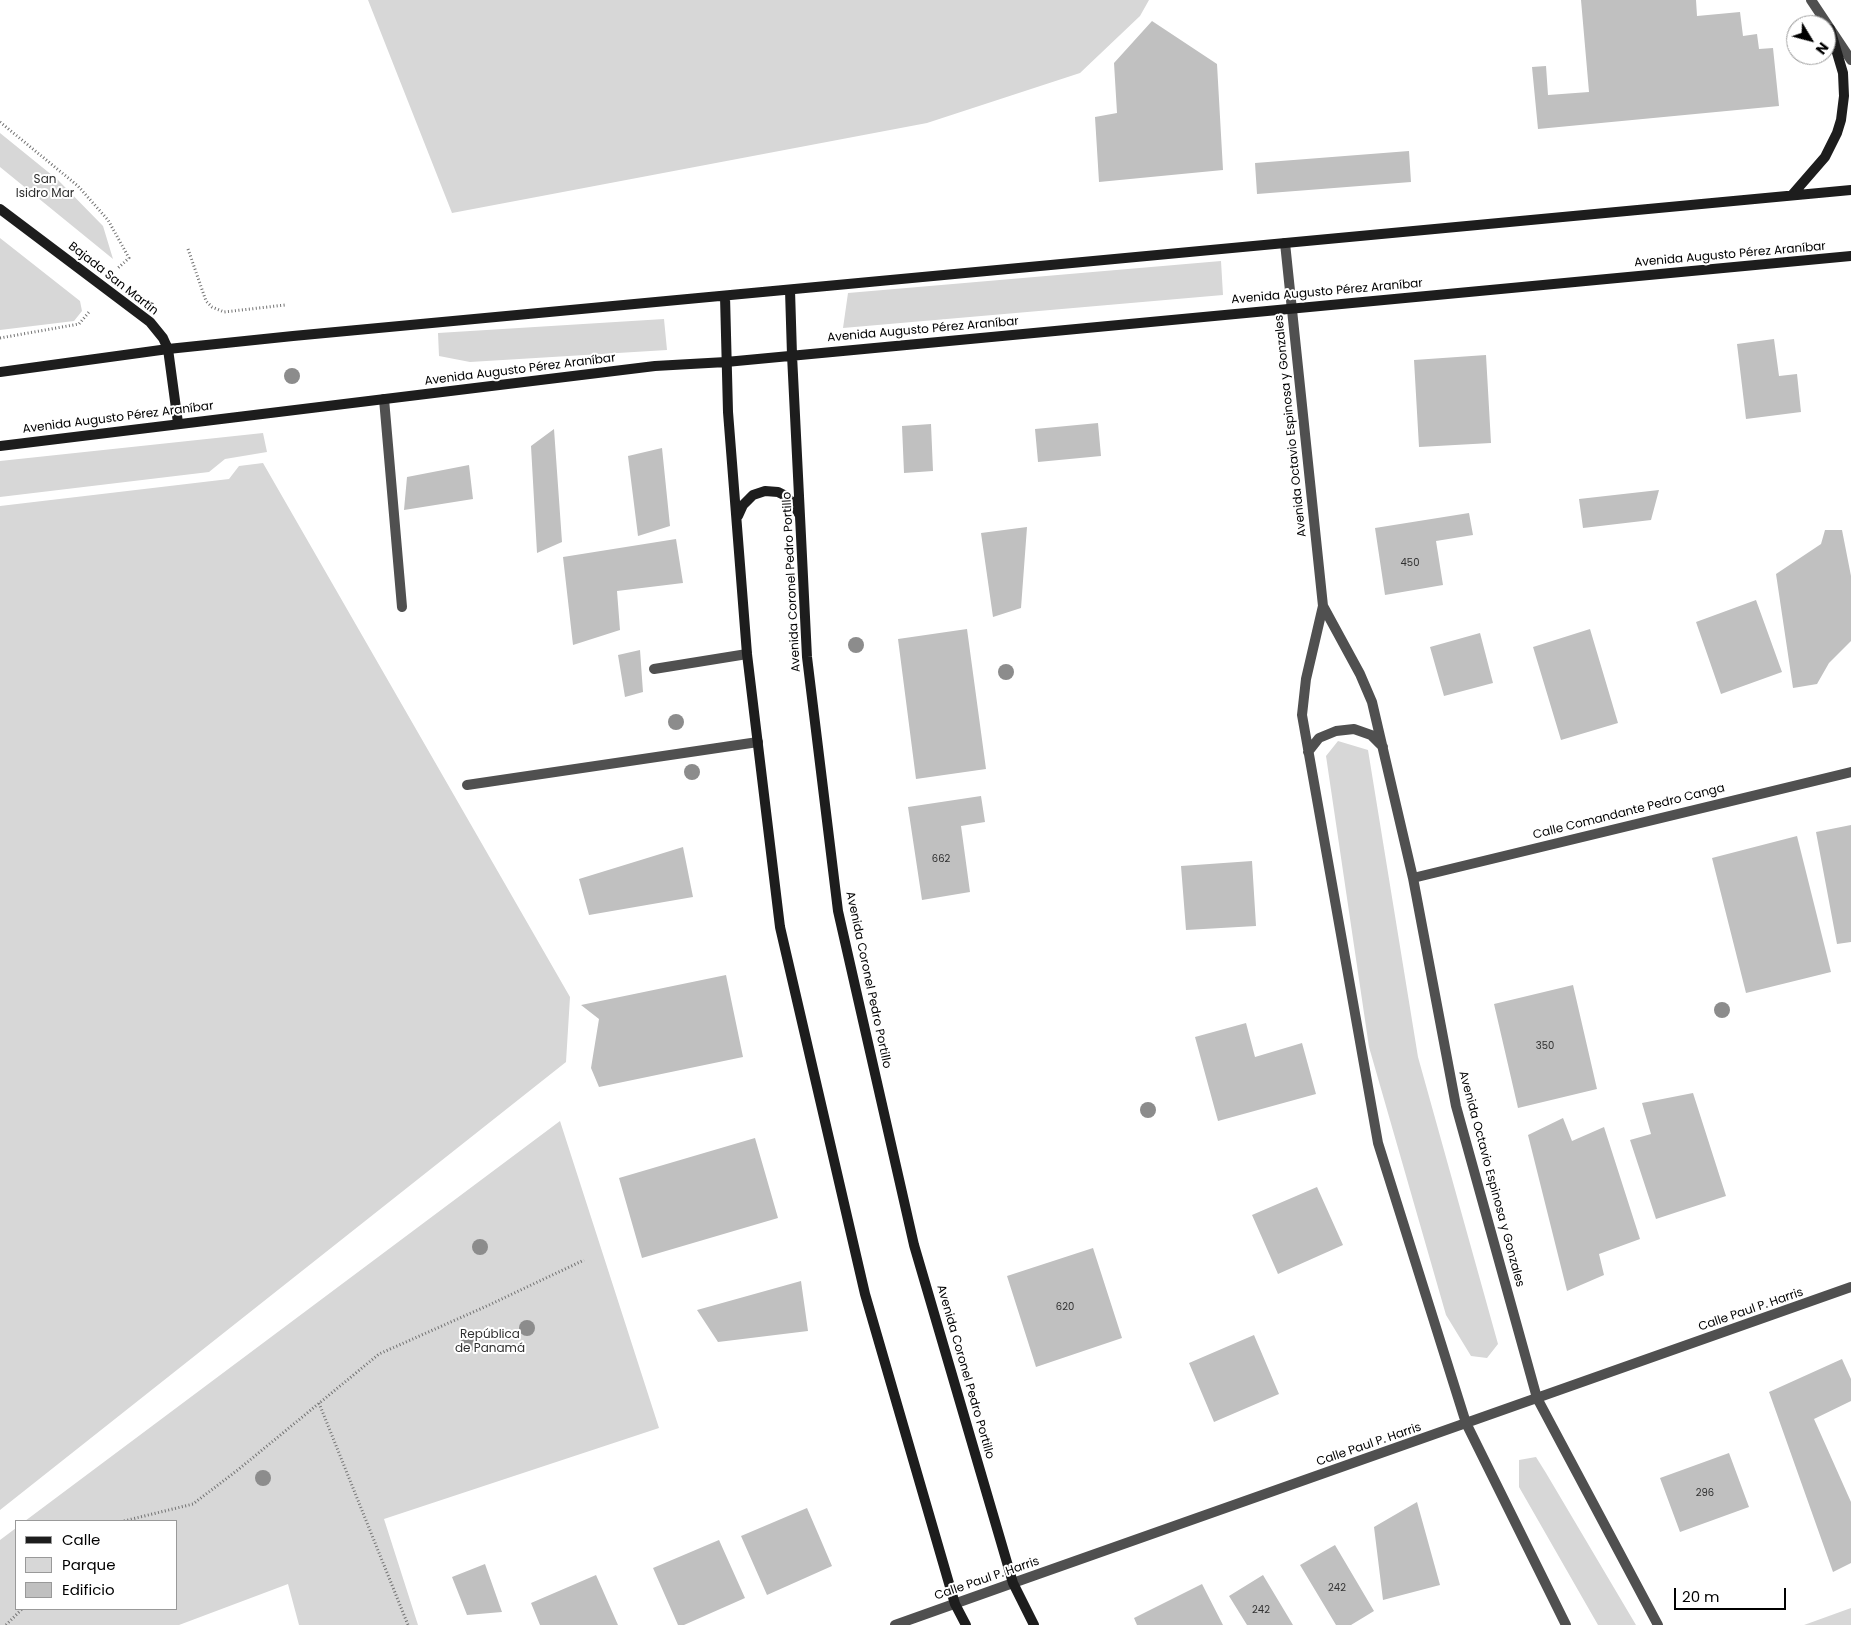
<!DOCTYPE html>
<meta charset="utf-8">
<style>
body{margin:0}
#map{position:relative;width:1851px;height:1625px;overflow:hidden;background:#fff;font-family:Poppins,sans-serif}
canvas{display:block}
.legend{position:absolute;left:15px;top:1520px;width:162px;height:90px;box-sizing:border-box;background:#fff;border:1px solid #999;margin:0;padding:6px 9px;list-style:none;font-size:15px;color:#000}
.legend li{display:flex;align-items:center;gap:10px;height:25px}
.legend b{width:25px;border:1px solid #999}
.north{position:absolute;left:1786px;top:15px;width:50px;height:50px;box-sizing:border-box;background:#fff;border:1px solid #999;border-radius:50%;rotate:127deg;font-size:14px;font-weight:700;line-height:20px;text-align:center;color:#000}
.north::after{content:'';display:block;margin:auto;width:18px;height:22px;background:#000;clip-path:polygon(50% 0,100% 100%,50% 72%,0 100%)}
.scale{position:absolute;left:1674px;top:1588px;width:112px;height:22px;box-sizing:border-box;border:2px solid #000;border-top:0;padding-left:6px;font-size:15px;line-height:18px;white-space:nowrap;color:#000;-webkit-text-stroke:4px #fff;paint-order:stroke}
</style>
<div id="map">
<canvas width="1851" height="1625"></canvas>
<ul class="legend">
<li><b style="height:6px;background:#1d1d1d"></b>Calle</li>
<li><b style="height:14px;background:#d7d7d7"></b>Parque</li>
<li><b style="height:14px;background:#c0c0c0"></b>Edificio</li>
</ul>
<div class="north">N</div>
<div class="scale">20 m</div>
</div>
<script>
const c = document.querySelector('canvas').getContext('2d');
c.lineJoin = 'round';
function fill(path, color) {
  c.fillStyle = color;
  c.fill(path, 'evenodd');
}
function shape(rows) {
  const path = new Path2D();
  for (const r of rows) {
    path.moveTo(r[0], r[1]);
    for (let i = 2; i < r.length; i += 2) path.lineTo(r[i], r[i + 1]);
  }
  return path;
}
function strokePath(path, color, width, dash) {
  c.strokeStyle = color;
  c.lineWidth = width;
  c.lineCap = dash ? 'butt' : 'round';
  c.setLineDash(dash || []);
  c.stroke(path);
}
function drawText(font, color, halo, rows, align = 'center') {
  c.font = font + ' Poppins,sans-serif';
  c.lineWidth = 4;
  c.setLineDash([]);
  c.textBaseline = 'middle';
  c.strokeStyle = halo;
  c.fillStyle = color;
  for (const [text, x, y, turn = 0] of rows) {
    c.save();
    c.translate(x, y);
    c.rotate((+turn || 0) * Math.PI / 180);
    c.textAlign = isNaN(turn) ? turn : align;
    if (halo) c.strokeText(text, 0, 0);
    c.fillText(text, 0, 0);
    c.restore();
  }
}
fill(shape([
 [368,0,1149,0,1140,16,1080,73,927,123,452,213],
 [0,133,58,180,103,226,113,259,0,167],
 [0,238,80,301,82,311,74,321,0,330],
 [1221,261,1223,295,843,328,848,293],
 [664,319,667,350,470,362,439,356,438,333],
 [263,433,267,452,225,459,209,472,0,497,0,461],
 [263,463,570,997,566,1062,0,1510,0,506,229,479,239,466],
 [1338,741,1368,750,1418,1057,1498,1344,1487,1358,1471,1356,1446,1315,1369,1047,1326,756],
 [560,1121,659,1428,384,1519,418,1625,299,1625,288,1584,179,1625,0,1625,0,1540,16,1528,16,1609,176,1609,176,1521,25,1521],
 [1536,1457,1546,1473,1636,1625,1598,1625,1519,1487,1519,1460],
 [1851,1608,1851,1625,1804,1625]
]), '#d7d7d7');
fill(shape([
 [1581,0,1696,0,1697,16,1740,12,1743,36,1757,34,1759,49,1773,48,1779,106,1538,129,1532,67,1546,66,1548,95,1589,92],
 [1152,21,1217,64,1223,170,1099,182,1095,117,1117,113,1114,63],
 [1409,151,1411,182,1257,194,1255,163],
 [1774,339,1779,376,1797,374,1801,412,1746,419,1737,344],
 [1486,355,1491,443,1419,447,1414,360],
 [1098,423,1101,456,1038,462,1035,429],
 [931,424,933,471,904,473,902,426],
 [554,429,562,542,537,553,531,446],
 [662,448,670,526,638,536,628,456],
 [469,465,473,499,404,510,407,477],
 [1659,490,1651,520,1583,528,1579,499],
 [1469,513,1473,535,1436,541,1443,585,1385,595,1375,528],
 [1027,527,1021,608,993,617,981,533],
 [1825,530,1842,530,1851,576,1851,641,1829,663,1817,684,1793,688,1776,574,1821,544],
 [676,539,683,583,617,591,620,630,573,645,563,557],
 [1756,600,1782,672,1721,694,1696,622],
 [967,629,986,769,916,779,898,639],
 [1590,629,1618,723,1561,740,1533,647],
 [1480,633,1493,683,1444,696,1430,647],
 [640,650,643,692,625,697,618,655],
 [981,796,985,822,961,826,970,892,922,900,908,807],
 [1851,825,1851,942,1837,944,1816,832],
 [1797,836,1831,972,1746,993,1712,858],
 [683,847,693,897,589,915,579,879],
 [1252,861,1256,926,1186,930,1181,866],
 [726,975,743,1057,599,1087,591,1068,599,1019,581,1005],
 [1573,985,1597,1089,1518,1108,1494,1004],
 [1246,1023,1255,1057,1302,1043,1316,1094,1218,1121,1195,1037],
 [1693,1093,1726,1196,1656,1219,1630,1140,1651,1134,1642,1103],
 [1563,1118,1572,1141,1604,1127,1640,1239,1599,1254,1604,1275,1567,1291,1528,1135],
 [755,1138,778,1218,642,1258,619,1178],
 [1317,1187,1343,1245,1278,1274,1252,1215],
 [1093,1248,1122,1338,1036,1367,1007,1276],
 [801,1281,808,1331,718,1342,697,1310],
 [1254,1335,1279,1394,1214,1422,1189,1363],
 [1842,1359,1851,1379,1851,1401,1814,1419,1851,1502,1851,1563,1833,1572,1769,1392],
 [1729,1453,1749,1507,1680,1532,1660,1478],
 [1417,1502,1440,1585,1383,1600,1374,1527],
 [807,1508,832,1566,767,1595,741,1536],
 [719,1540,745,1598,684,1625,678,1625,653,1568],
 [1335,1545,1374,1611,1351,1625,1336,1625,1300,1565],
 [485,1564,502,1612,467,1615,452,1577],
 [596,1575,618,1625,540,1625,531,1603],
 [1263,1575,1293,1625,1247,1625,1229,1596],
 [1202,1584,1223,1625,1137,1625,1134,1618]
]), '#c0c0c0');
strokePath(shape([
 [0,122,78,186,108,220,129,258,118,268],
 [188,249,206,301,212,307,224,312,285,305],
 [0,338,79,324,89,312],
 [319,1403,408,1625],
 [124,1521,193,1504,239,1469,379,1354,489,1305,584,1260],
 [6,1625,22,1609]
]), '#727272', 3, [1, 2.5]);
strokePath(shape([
 [384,399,402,607],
 [654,669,747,654],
 [467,785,758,742]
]), '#505050', 10);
strokePath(shape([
 [1811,0,1851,60],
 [1285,243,1323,606,1306,679,1302,715,1378,1143,1466,1423,1566,1625],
 [1323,606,1360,674,1372,702,1413,878,1456,1106,1537,1398,1658,1625],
 [1308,752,1319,738,1336,731,1354,729,1371,735,1383,747],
 [1413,878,1851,772],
 [1013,1583,1851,1287]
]), '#505050', 10);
strokePath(shape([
 [895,1625,1013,1583]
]), '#505050', 10);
strokePath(shape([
 [1792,195,1825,157,1837,133,1841,120,1844,96,1843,73,1830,29],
 [0,209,150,322,163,338,168,349,178,423],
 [790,290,792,355,807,657,838,911,914,1245,1013,1583,1034,1625],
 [725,296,728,412,747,654,780,927,865,1294,955,1604,966,1625],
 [0,372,168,349,293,336,1851,190],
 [0,446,655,366,726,362,1851,256],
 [738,516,743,505,753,495,765,491,778,492,784,495,794,504,799,514]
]), '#1d1d1d', 10);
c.fillStyle = '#8c8c8c';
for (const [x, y] of [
 [292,376],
 [856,645],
 [1006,672],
 [676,722],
 [692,772],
 [1722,1010],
 [1148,1110],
 [480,1247],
 [527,1328],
 [469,1343],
 [263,1478]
]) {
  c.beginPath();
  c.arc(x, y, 8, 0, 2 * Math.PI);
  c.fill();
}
drawText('10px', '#303030', null, [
 ["450",1410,563],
 ["662",941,859],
 ["350",1545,1046],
 ["620",1065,1307],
 ["296",1705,1493],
 ["242",1337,1588],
 ["242",1261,1610]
]);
drawText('12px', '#2e2e2e', '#fff', [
 ["San",45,180],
 ["Isidro Mar",45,194],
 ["República",490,1335],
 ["de Panamá",490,1349]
]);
drawText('12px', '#000', '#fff', [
 ["Avenida Augusto Pérez Araníbar",1730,255,-5],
 ["Bajada San Martín",113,279,38],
 ["Avenida Augusto Pérez Araníbar",1327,292,-5],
 ["Avenida Augusto Pérez Araníbar",923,330,-5],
 ["Avenida Augusto Pérez Araníbar",520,370,-7],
 ["Avenida Augusto Pérez Araníbar",118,418,-7],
 ["Avenida Octavio Espinosa y Gonzales",1291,426,-96],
 ["Avenida Coronel Pedro Portillo",792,582,-93],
 ["Calle Comandante Pedro Canga",1629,812,-14],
 ["Avenida Coronel Pedro Portillo",868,980,78],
 ["Avenida Octavio Espinosa y Gonzales",1491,1179,75],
 ["Calle Paul P. Harris",1751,1310,-19],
 ["Avenida Coronel Pedro Portillo",965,1372,74],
 ["Calle Paul P. Harris",1369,1445,-19],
 ["Calle Paul P. Harris",987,1579,-19]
]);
</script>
